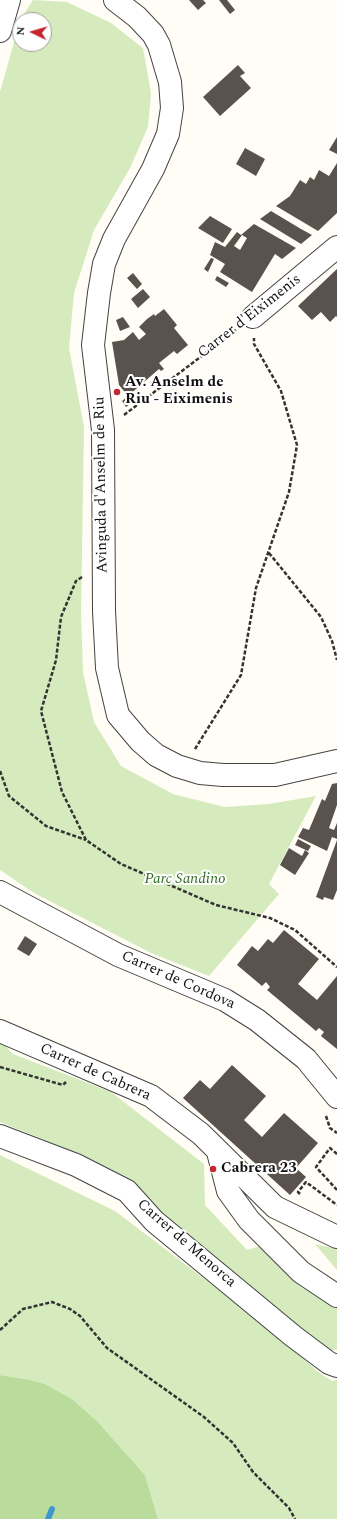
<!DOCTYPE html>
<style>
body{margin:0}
#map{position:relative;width:337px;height:1519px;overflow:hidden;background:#fffdf5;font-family:Spectral,serif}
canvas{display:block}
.north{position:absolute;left:12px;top:12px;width:40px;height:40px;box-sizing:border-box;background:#fff;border:1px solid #a0a0a0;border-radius:50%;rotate:275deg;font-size:11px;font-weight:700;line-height:16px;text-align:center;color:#111}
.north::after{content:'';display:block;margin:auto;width:14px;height:18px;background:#c4262e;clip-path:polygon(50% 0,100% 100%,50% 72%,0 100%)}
</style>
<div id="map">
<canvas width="337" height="1519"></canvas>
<div class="north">N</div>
</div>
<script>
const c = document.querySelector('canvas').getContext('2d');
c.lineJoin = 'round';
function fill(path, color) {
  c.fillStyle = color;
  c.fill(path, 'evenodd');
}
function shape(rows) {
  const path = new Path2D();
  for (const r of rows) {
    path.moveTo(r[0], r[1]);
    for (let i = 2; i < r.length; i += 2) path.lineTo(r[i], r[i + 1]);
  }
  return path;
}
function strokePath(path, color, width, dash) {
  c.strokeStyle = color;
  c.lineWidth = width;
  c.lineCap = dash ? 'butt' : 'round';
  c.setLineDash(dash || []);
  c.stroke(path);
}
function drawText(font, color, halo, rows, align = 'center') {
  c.font = font + ' Spectral,serif';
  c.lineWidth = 4;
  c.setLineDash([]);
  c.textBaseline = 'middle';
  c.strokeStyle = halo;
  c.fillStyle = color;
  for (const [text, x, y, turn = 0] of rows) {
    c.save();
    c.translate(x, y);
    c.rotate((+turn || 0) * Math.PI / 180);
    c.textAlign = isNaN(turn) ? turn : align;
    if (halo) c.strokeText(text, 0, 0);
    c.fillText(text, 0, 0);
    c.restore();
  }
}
fill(shape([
 [33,0,67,2,111,23,143,48,151,93,148,127,130,168,94,230,74,293,69,348,84,427,81,614,83,672,94,722,121,766,173,794,225,807,269,804,316,796,269,884,279,894,209,976,151,953,34,893,0,870,0,92,20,21,20,44,44,44,44,20,20,20],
 [0,1040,13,1054,111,1092,204,1164,205,1205,247,1250,260,1246,301,1287,337,1305,337,1350,330,1350,312,1342,217,1258,107,1173,45,1140,0,1122],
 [0,1155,115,1211,276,1333,318,1372,332,1381,337,1380,337,1519,158,1519,145,1475,97,1421,72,1399,45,1384,31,1380,0,1375],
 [315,1244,337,1249,337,1270]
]), '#d5ebbd');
fill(shape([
 [0,1375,31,1380,45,1384,72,1399,97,1421,145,1475,158,1519,0,1519]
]), '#b9dc9c');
strokePath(shape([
 [48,1519,52,1509]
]), '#3f96cf', 6);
fill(shape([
 [189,0,203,0,206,3,198,10],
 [219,0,227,0,235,10,230,14],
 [238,65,245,73,240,76,251,88,220,116,203,97],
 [337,137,337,154,329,150],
 [245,148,265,159,256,176,236,164],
 [337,163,337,213,318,231,276,206,290,196,300,180,306,184,310,177,314,180,319,170,329,176],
 [271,211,301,229,312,235,301,244,260,219],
 [210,216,232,229,223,243,198,228],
 [254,224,296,248,282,259,275,254,252,292,220,272,225,264,210,255,215,242,225,247,237,232,241,235],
 [242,235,247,238,240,250,234,246],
 [211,258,214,259,208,272,204,269],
 [337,269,337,317,336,316,330,322,321,312,312,320,298,306],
 [133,273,142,284,137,289,127,278],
 [217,276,229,283,226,287,215,280],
 [143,289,150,297,138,308,131,299],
 [164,309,177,325,174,328,188,345,177,354,174,351,159,363,164,369,161,371,159,369,128,396,119,385,112,342,124,340,133,332,139,340,146,334,139,327,147,319,154,314,155,316],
 [123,317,130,327,120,331,116,320],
 [129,395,134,401,126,407,122,401],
 [337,783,337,805,329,828,334,830,337,823,337,839,332,837,327,851,298,837,303,828,309,830,322,799,325,801,332,784],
 [298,839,311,846,308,851,295,845],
 [337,840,337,890,333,900,324,897,323,900,316,897],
 [289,848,302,856,305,850,309,853,295,875,280,865],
 [284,930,319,959,298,984,317,1000,337,976,337,1049,321,1036,324,1032,319,1028,316,1031,267,990,270,987,266,982,262,986,237,965,252,946,258,951,268,939,273,943],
 [25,936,37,944,29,956,17,949],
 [232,1065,266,1096,244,1120,262,1137,284,1113,318,1143,296,1168,306,1177,290,1195,183,1098,200,1080,210,1089]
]), '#5a524d');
const minor = shape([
 [115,0,137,17,153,34,159,45,170,82,172,108,168,134,153,169,114,239,104,264,99,293,93,345,103,430,104,611,107,668,118,715,140,741,156,755,177,766,200,773,223,775,275,775,337,761],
 [0,31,9,0],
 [253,317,337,247],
 [0,892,118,955,225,1000,257,1020,306,1059,337,1097],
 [0,1031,151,1096,201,1134,275,1207,337,1237],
 [0,1136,76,1165,127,1191,154,1221,293,1336,329,1363,337,1366],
 [218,1152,228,1191,249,1220,301,1272,337,1296]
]);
strokePath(minor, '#444', 24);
strokePath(shape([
 [124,415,236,330],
 [269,553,321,617,332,641,337,660],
 [82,577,76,581,61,617,56,660,41,711,62,792,86,840,121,864,216,905,270,918,295,930,337,967],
 [195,749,241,675,256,588,289,492,297,445,281,391,254,344,254,338],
 [0,771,9,796,46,826,86,840],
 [0,1067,63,1085,66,1082],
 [326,1116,330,1128,337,1133],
 [337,1154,330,1148,316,1167,337,1190],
 [300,1194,298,1192,306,1182,337,1205],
 [0,1330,23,1309,52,1302,70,1309,80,1316,107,1348,204,1417,233,1443,253,1472,289,1508,295,1519]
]), '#333', 2.5, [4, 2]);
strokePath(minor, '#fff', 22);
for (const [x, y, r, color] of [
 [117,392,4,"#c4262e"],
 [213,1169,4,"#c4262e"]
]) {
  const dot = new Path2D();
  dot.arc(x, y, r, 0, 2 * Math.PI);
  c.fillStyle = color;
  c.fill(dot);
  strokePath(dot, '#fff', 1.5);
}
drawText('15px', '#111', '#fff', [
 ["Carrer d'Eiximenis",250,317,-38],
 ["Avinguda d'Anselm de Riu",102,485,-91],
 ["Carrer de Cordova",178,981,24],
 ["Carrer de Cabrera",95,1073,24],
 ["Carrer de Menorca",186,1244,41]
]);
drawText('bold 15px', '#111', '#fff', [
 ["Av. Anselm de",125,383],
 ["Riu - Eiximenis",125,400],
 ["Cabrera 23",221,1169]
], 'left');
drawText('italic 15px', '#2f6b1f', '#fff', [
 ["Parc Sandino",185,880]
]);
</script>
